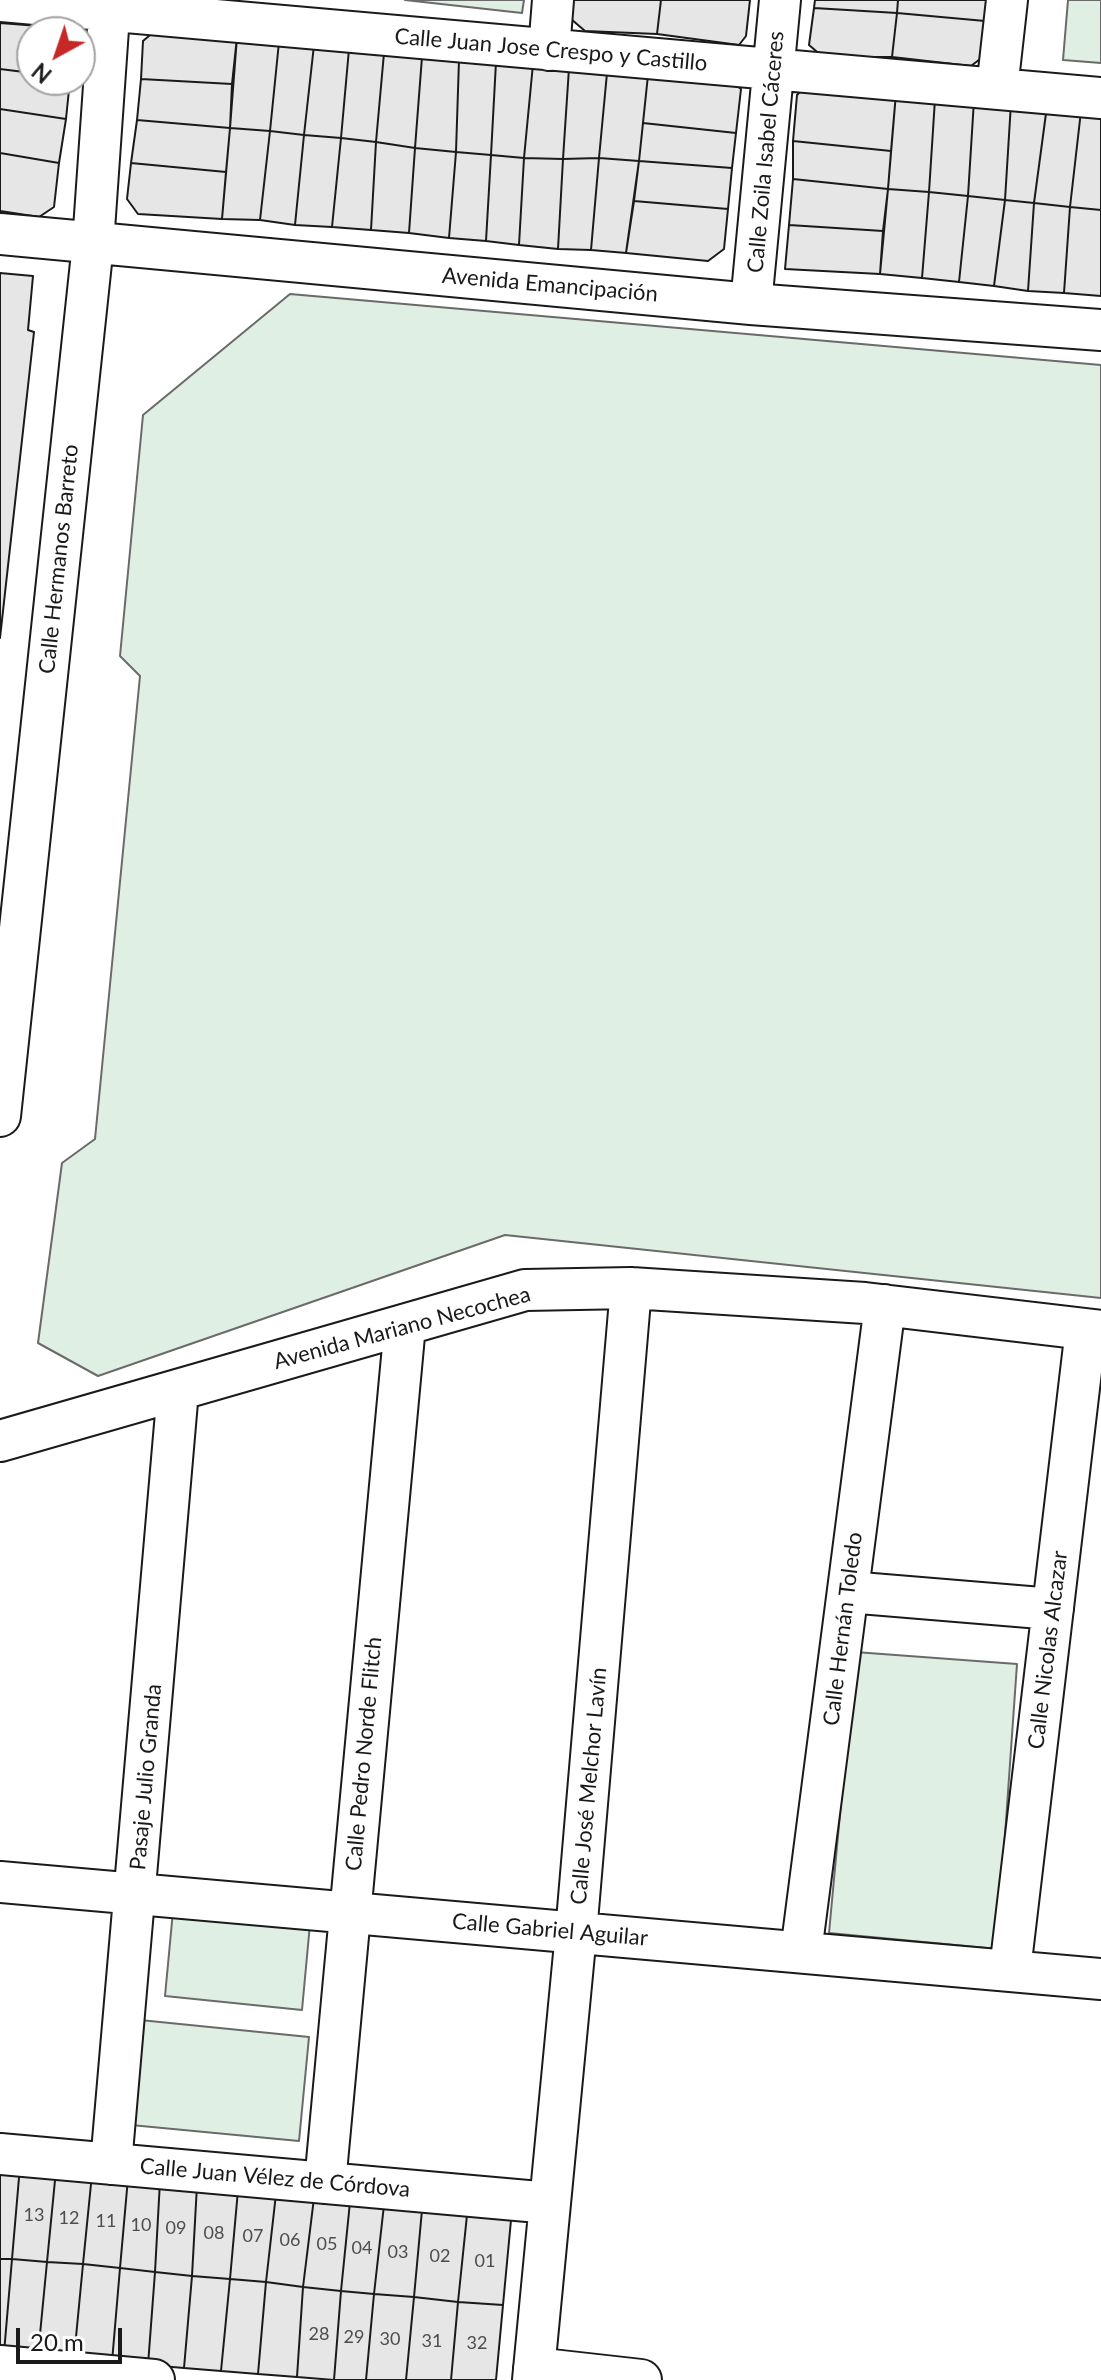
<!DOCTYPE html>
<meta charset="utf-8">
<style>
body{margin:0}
#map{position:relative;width:1101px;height:2380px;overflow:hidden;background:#fff;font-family:Lato,sans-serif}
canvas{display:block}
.north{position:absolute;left:16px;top:16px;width:80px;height:80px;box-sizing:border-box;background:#fff;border:2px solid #a3a3a3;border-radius:50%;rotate:220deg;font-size:22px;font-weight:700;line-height:32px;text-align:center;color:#1a1a1a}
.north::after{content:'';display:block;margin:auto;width:28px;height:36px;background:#c62828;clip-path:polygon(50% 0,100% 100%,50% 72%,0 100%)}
.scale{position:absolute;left:16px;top:2328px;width:106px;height:36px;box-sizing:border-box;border:4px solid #1a1a1a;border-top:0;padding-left:10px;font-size:24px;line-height:28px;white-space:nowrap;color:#1a1a1a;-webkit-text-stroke:6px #fff;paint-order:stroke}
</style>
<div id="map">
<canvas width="1101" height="2380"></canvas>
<div class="north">N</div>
<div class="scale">20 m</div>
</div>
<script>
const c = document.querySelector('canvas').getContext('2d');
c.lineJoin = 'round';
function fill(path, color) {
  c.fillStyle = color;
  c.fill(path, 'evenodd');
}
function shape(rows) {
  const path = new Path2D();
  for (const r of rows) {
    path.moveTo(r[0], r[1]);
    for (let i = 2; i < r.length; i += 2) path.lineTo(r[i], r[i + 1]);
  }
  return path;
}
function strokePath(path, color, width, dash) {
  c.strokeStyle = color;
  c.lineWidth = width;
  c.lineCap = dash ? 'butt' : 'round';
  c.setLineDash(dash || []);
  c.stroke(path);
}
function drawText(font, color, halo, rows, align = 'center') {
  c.font = font + ' Lato,sans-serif';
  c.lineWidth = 6;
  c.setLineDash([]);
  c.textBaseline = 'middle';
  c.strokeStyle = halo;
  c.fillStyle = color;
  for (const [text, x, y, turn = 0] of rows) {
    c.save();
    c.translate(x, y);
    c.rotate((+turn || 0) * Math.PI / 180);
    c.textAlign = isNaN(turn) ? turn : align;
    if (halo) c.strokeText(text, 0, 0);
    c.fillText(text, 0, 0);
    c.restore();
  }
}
const green = shape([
 [405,0,524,0,522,13,405,0],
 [1068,0,1101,0,1101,63,1063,60,1068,0],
 [290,294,1101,365,1101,1298,505,1235,98,1376,38,1343,62,1163,95,1139,140,676,120,656,143,415,290,294],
 [855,1652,1017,1664,997,1949,829,1933,855,1652],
 [173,1911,310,1924,302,2010,165,1996,173,1911],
 [140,2020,309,2037,299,2141,131,2125,140,2020]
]);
fill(green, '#e0efe3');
strokePath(green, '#6a6a6a', 2);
const building = shape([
 [572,0,661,0,657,34,585,31,571,19,572,0],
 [661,0,750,0,746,36,739,45,657,34,661,0],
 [815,0,898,0,897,13,814,8,815,0],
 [898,0,987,0,985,21,897,13,898,0],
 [814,8,897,13,892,57,823,57,809,45,814,8],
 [897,13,985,21,984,56,971,66,892,57,897,13],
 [0,23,65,28,67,32,32,32,32,73,0,69,0,23],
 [156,30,237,37,232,84,141,79,143,41,156,30],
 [237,37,279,42,270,131,230,128,237,37],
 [279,42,314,45,304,135,270,131,279,42],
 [314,45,349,49,341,138,304,135,314,45],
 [349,49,384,53,376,142,341,138,349,49],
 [384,53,422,57,415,148,376,142,384,53],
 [422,57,459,60,456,152,415,148,422,57],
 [459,60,496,62,491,155,456,152,459,60],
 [496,62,533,64,524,158,491,155,496,62],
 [533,64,569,68,563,159,524,158,533,64],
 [569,68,607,73,599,158,563,159,569,68],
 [0,69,32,73,32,80,70,80,66,119,0,109,0,69],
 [607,73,648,75,639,161,599,158,607,73],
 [648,75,727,78,741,89,736,133,643,123,648,75],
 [141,79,232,84,230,128,137,120,141,79],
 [808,84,896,93,891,151,793,141,797,95,808,84],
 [896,93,935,99,929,192,888,189,896,93],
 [935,99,974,100,968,196,929,192,935,99],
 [974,100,1011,103,1005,200,968,196,974,100],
 [1011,103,1047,106,1034,203,1005,200,1011,103],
 [1047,106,1081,111,1070,207,1034,203,1047,106],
 [0,109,66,119,59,163,0,153,0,109],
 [1081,111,1101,112,1101,210,1070,207,1081,111],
 [137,120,230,128,226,172,131,163,137,120],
 [643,123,736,133,732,168,639,161,643,123],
 [230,128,270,131,260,220,222,219,230,128],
 [270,131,304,135,295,225,260,220,270,131],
 [304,135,341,138,332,227,295,225,304,135],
 [341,138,376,142,371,230,332,227,341,138],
 [793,141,891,151,888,189,793,179,793,141],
 [376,142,415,148,409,233,371,230,376,142],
 [415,148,456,152,449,238,409,233,415,148],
 [456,152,491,155,486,241,449,238,456,152],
 [0,153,59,163,54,207,39,217,0,211,0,153],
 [491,155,524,158,519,245,486,241,491,155],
 [524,158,563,159,558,249,519,245,524,158],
 [599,158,639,161,626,253,591,250,599,158],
 [599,158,591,250,558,249,563,159,599,158],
 [639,161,732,168,728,209,634,201,639,161],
 [131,163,226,172,222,219,138,214,127,199,131,163],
 [793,179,888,189,883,231,789,225,793,179],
 [888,189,929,192,922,278,880,274,888,189],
 [929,192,968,196,959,282,922,278,929,192],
 [968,196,1005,200,994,286,959,282,968,196],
 [1005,200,1034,203,1028,291,994,286,1005,200],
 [634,201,728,209,724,249,708,261,626,253,634,201],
 [1034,203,1070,207,1064,293,1028,291,1034,203],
 [1070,207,1101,210,1101,296,1064,293,1070,207],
 [789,225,883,231,880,274,785,269,789,225],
 [0,273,33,276,28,330,34,332,0,638,0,273],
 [0,2164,20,2166,12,2259,0,2259,0,2164],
 [20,2166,56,2170,47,2262,12,2259,20,2166],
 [56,2170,92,2174,83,2264,47,2262,56,2170],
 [92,2174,128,2178,120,2268,83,2264,92,2174],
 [128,2178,160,2181,155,2272,120,2268,128,2178],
 [160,2181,197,2185,192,2276,155,2272,160,2181],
 [197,2185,238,2190,230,2279,192,2276,197,2185],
 [238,2190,276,2194,266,2282,230,2279,238,2190],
 [276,2194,314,2198,303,2287,266,2282,276,2194],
 [314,2198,350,2202,341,2291,303,2287,314,2198],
 [350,2202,384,2205,374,2294,341,2291,350,2202],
 [384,2205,422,2210,414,2297,374,2294,384,2205],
 [422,2210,467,2215,458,2302,414,2297,422,2210],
 [467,2215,511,2220,503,2305,458,2302,467,2215],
 [0,2259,12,2259,4,2353,0,2353,0,2259],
 [12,2259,47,2262,38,2355,4,2353,12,2259],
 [47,2262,83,2264,74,2358,38,2355,47,2262],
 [83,2264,120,2268,112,2362,74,2358,83,2264],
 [120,2268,155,2272,148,2365,112,2362,120,2268],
 [155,2272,192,2276,184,2368,148,2365,155,2272],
 [192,2276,230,2279,221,2371,184,2368,192,2276],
 [230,2279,266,2282,258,2374,221,2371,230,2279],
 [266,2282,303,2287,297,2377,258,2374,266,2282],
 [303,2287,341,2291,334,2380,297,2377,303,2287],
 [341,2291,374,2294,366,2380,334,2380,341,2291],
 [374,2294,414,2297,406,2380,366,2380,374,2294],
 [414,2297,458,2302,451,2380,406,2380,414,2297],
 [458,2302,503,2305,496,2380,451,2380,458,2302]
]);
fill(building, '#e6e6e6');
strokePath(building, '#1a1a1a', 2);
const minor = shape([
 [0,1,1101,98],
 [549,50,553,0],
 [997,89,1007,0],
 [0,234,751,304,1101,330],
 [751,304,780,0],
 [0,1116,93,244,110,0],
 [0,1441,525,1290,631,1288,865,1303,1101,1331],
 [848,1592,1053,1609],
 [0,1882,1101,1979],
 [801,1952,885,1305],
 [1010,1970,1086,1329],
 [0,2154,550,2203],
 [111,2164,178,1390],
 [325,2183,405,1325],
 [0,2366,154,2380],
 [534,2368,641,2380],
 [533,2380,576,1933,631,1288]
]);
strokePath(minor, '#1a1a1a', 44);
strokePath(minor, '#fff', 40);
drawText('18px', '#4d4d4d', null, [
 ["13",34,2215],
 ["12",69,2218],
 ["11",106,2221],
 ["10",141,2225],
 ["09",176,2228],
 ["08",214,2233],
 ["07",253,2236],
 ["06",290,2240],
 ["05",327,2244],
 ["04",362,2248],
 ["03",398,2252],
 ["02",440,2256],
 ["01",485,2261],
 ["28",319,2334],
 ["29",354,2337],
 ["30",390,2339],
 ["31",432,2341],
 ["32",477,2343]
]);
drawText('22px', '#1a1a1a', '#fff', [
 ["Calle Juan Jose Crespo y Castillo",551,50,5],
 ["Calle Zoila Isabel Cáceres",766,152,-85],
 ["Avenida Emancipación",550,285,5],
 ["Calle Hermanos Barreto",59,559,-84],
 ["Avenida Mariano Necochea",402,1328,-15],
 ["Calle Hernán Toledo",843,1629,-83],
 ["Calle Nicolas Alcazar",1048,1650,-83],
 ["Calle Pedro Norde Flitch",364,1754,-85],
 ["Pasaje Julio Granda",146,1777,-85],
 ["Calle José Melchor Lavín",589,1786,-85],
 ["Calle Gabriel Aguilar",550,1930,5],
 ["Calle Juan Vélez de Córdova",275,2178,5]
]);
</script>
